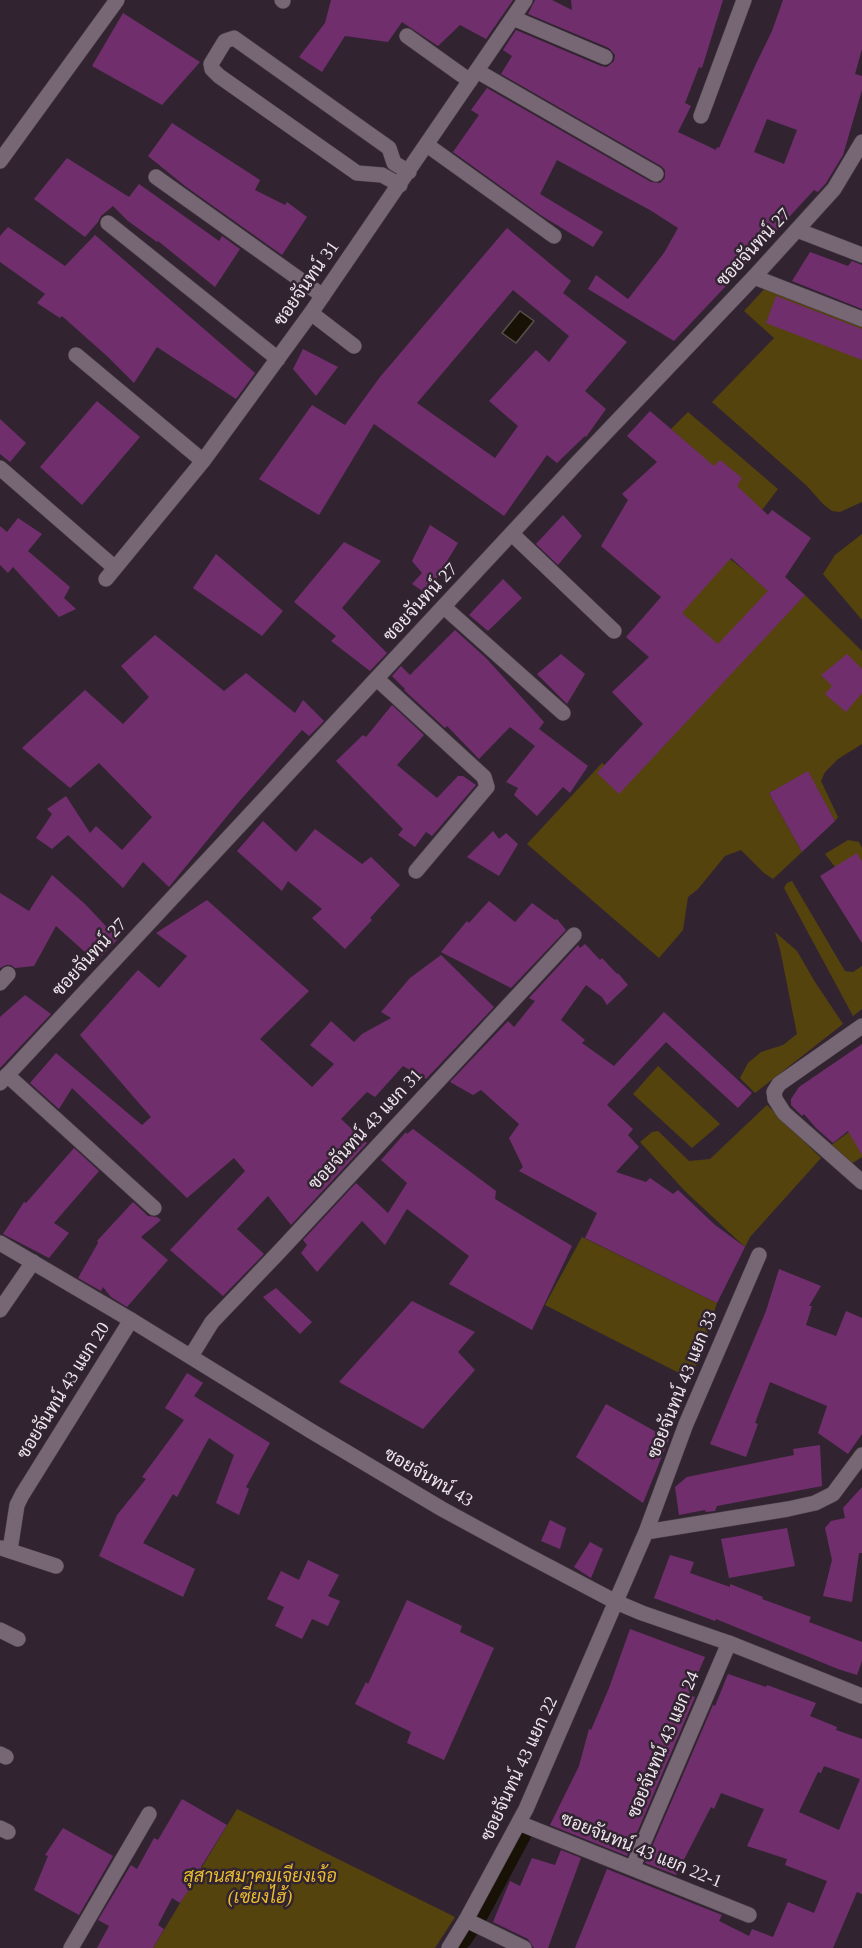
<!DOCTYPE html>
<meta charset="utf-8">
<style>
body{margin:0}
canvas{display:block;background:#312430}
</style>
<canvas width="862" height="1948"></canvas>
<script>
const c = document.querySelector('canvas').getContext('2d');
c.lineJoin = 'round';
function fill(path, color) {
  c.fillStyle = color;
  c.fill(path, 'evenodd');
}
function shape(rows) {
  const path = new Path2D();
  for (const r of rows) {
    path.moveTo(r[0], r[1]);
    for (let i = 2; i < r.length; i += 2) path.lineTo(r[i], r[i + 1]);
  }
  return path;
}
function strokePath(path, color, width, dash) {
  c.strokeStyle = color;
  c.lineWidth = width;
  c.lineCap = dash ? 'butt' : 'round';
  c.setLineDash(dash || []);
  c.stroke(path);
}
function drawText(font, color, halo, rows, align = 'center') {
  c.font = font + ' "Times New Roman",Sarabun,serif';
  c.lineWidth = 5;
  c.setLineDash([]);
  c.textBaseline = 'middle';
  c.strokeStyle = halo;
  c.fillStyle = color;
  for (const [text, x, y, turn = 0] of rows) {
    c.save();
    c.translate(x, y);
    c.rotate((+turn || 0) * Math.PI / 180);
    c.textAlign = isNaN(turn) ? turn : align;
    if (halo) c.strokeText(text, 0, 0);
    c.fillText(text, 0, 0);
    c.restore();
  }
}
fill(shape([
 [768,285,862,322,862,502,840,512,832,511,823,504,807,486,712,402,774,338,744,311],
 [688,412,778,489,762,510,671,429],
 [862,534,862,620,823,574,835,555],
 [725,555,773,593,684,691,642,640],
 [805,595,862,651,862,744,838,759,825,772,821,781,838,817,835,821,808,772,769,793,802,852,773,879,764,873,741,850,725,856,698,889,688,897,683,930,659,958,527,844,602,763,623,780],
 [848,840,859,842,862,848,862,916,835,867,825,854],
 [792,881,845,971,853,972,862,966,862,1009,853,1016,784,888,787,883],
 [775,932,797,951,815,982,843,1024,755,1093,740,1078,748,1063,761,1052,783,1045,797,1034,780,949],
 [658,1066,720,1124,692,1148,633,1094],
 [767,1105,821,1158,750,1237,745,1247,685,1191,640,1142,652,1132,658,1131,689,1161,710,1159],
 [849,1132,862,1152,862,1157,851,1164,830,1146],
 [582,1237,717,1303,691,1379,545,1305],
 [237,1809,455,1917,435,1948,153,1948]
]), '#54430d');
const water = shape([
 [520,311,534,321,516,343,502,333,520,311]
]);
fill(water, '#171205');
strokePath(water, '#58514b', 1.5);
strokePath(shape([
 [462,1939,478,1915,521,1835]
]), '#171205', 20);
fill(shape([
 [331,0,513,0,486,39,460,25,438,46,402,22,388,42,345,36,322,72,299,57,325,23],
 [535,0,552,0,572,10,571,0,723,0,702,68,699,67,685,103,691,106,678,132,716,150,717,147,719,148,755,66,772,31,783,0,862,0,862,49,855,74,862,76,862,90,843,155,826,183,818,192,814,190,739,271,737,270,725,287,674,341,588,289,596,275,628,299,664,253,678,228,650,210,557,160,540,194,603,232,593,247,542,216,453,152,479,115,471,110,487,88,651,182,660,183,665,178,665,170,661,166,501,74,512,56,503,50,516,30,601,66,607,67,614,61,615,55,609,48,528,14],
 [767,119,797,130,784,164,754,152],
 [123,13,200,62,162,105,92,66],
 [172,123,260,180,255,190,285,205,287,202,307,217,282,255,185,186,148,156],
 [67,158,129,197,139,184,219,241,222,236,240,249,215,287,158,241,157,242,128,221,113,206,101,216,98,222,85,237,34,199],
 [8,227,65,266,95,235,255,373,236,399,157,347,134,383,108,357,62,316,60,318,37,303,45,294,0,262,0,236],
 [507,228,571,281,563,293,627,342,585,391,606,409,586,437,585,436,557,463,547,455,504,516,374,424,319,515,259,479,312,405,345,425,380,377],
 [513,290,569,336,549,362,536,350,489,401,518,426,495,458,417,403],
 [810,252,848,266,852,261,862,265,862,309,792,281],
 [776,296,862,329,862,360,766,323],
 [303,349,338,367,316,396,293,369],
 [97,401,140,437,82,505,40,467],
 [650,411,714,466,720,460,742,478,737,486,768,515,772,510,811,538,785,577,805,595,619,794,597,773,643,724,612,692,649,657,626,637,661,597,601,546,628,500,622,494,657,462,627,436],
 [731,558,768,591,718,644,682,613],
 [0,419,26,443,10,462,0,454],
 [563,515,582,536,558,565,536,544],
 [18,518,42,534,28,551,70,587,64,598,76,609,59,617,13,567,8,573,0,565,0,526,7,532],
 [430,525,458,543,427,594,412,584,422,573,412,561],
 [344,542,381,561,342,608,387,653,370,671,331,641,336,636,294,602],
 [216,554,283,611,262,636,193,588],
 [503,579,522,598,488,631,469,615],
 [455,630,486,658,544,722,539,729,588,766,570,793,563,787,537,816,514,795,518,788,506,782,535,746,510,727,479,759,447,726,445,728,404,690,405,689,392,676,401,666,410,675],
 [155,635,224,691,246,673,295,713,303,700,324,721,309,736,302,730,237,804,169,887,143,862,123,888,68,835,52,849,36,838,52,814,47,809,66,796,90,833,96,826,122,850,152,817,99,763,70,788,22,748,85,690,123,724,149,697,121,666],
 [561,654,585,674,567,704,537,674],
 [847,654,862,669,862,693,846,712,825,694,832,686,821,675],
 [392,705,424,735,397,765,437,798,458,776,463,776,476,785,432,836,426,832,415,847,398,835,403,829,336,761,363,735,366,737],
 [808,771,835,821,802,852,769,793],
 [263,821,296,852,315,829,362,864,371,857,400,885,370,918,372,920,345,949,312,918,322,909,288,881,282,891,237,851],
 [493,831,499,839,506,833,518,844,499,876,467,857],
 [857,853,862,862,862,943,820,876],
 [52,875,85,904,118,939,96,962,56,926,34,966,15,968,11,965,6,965,0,968,0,893,29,911],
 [207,900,309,991,260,1039,312,1087,334,1064,310,1045,331,1021,354,1042,362,1034,391,1018,381,1012,410,978,441,955,494,1007,426,1079,403,1066,375,1097,367,1092,341,1119,367,1143,291,1225,268,1196,237,1229,264,1254,223,1296,170,1250,245,1171,234,1158,187,1198,72,1088,59,1109,30,1083,56,1053,142,1125,151,1117,80,1035,138,970,159,988,187,956,156,933],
 [489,901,515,922,532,903,555,920,557,919,566,930,511,988,441,952,467,921,469,923],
 [585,944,600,960,602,958,617,974,618,973,628,985,607,1005,602,997,586,985,561,1020,585,1040,582,1043,614,1066,664,1012,752,1093,738,1108,666,1042,607,1105,633,1129,628,1135,639,1147,616,1172,646,1182,650,1178,673,1194,678,1190,715,1225,745,1247,717,1303,585,1238,597,1213,519,1171,523,1167,509,1138,519,1124,481,1090,473,1095,450,1082,508,1021,514,1027,535,1001,529,998,578,945,580,948],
 [25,995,51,1014,0,1068,0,1017],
 [862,1044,862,1155,848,1131,833,1143,816,1128,804,1114,802,1116,791,1105,791,1099,799,1087],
 [413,1129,496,1191,495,1199,572,1246,532,1330,449,1284,469,1256,407,1209,385,1245,362,1221,317,1272,301,1253,307,1245,303,1240,356,1183,388,1213,407,1183,381,1160,406,1132,407,1134],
 [74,1148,99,1171,54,1223,69,1233,49,1258,3,1234,24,1202,26,1203],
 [133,1202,148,1216,157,1217,161,1220,141,1237,168,1260,127,1307,111,1297,103,1287,101,1291,78,1278,98,1243,97,1241],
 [779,1269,821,1286,809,1306,812,1306,806,1325,836,1336,846,1311,862,1318,862,1434,848,1454,818,1433,827,1406,770,1382,755,1423,758,1424,746,1457,710,1444,766,1311],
 [276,1288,312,1322,300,1334,263,1297],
 [412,1301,475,1332,458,1352,475,1370,423,1429,339,1382],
 [187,1373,203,1383,194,1396,270,1443,246,1487,249,1489,239,1515,216,1503,234,1455,209,1438,177,1497,173,1494,143,1543,195,1569,183,1597,99,1556,117,1515,146,1479,142,1477,184,1420,165,1408],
 [606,1404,669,1439,643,1503,576,1457],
 [820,1445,822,1486,717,1506,715,1511,706,1512,705,1510,679,1515,675,1487,687,1477,794,1455,793,1449],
 [862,1487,862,1553,859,1553,852,1602,823,1596,832,1560,825,1528,831,1521,845,1518,843,1508],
 [550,1520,566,1528,560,1549,541,1541],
 [787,1528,795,1566,729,1578,721,1539],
 [590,1542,603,1549,591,1578,574,1567],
 [670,1555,694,1562,690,1573,730,1587,730,1584,763,1597,762,1599,811,1617,809,1622,862,1642,862,1661,857,1675,838,1669,716,1619,715,1621,654,1598],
 [308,1560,339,1575,328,1596,340,1601,328,1626,312,1619,302,1639,275,1626,284,1607,267,1599,281,1571,299,1580],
 [407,1600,462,1626,460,1632,494,1648,444,1760,407,1743,411,1732,355,1704,366,1682,368,1684],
 [630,1629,705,1657,689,1694,695,1697,627,1856,550,1825,579,1766,589,1729,591,1730,609,1688],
 [728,1674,766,1687,767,1685,816,1703,810,1716,837,1727,836,1730,862,1739,862,1894,857,1892,833,1948,575,1948,607,1869,722,1915,719,1921,749,1936,752,1929,773,1937,788,1902,814,1913,827,1881,785,1865,787,1859,747,1846,764,1809,721,1793,714,1809,711,1807,676,1875,645,1863,713,1705,715,1706],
 [824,1766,860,1779,839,1830,799,1812,818,1772,821,1773],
 [182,1799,227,1825,201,1867,203,1869,180,1903,172,1898,158,1925,164,1929,153,1948,97,1948,109,1926,98,1920,131,1865,137,1869,154,1838,158,1840],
 [63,1828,113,1856,79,1915,34,1890,48,1856,45,1855],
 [561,1850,581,1858,548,1948,534,1948,528,1939,493,1922,510,1881,520,1886,532,1858,555,1865]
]), '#702e6d');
const minor = shape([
 [282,0,283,1],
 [513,18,605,57],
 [407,36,470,81],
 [477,71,656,174],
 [701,116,744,0],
 [427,145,554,236],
 [0,161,117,0],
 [156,177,323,296],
 [400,185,382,175,357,173,219,76,212,69,211,64,225,41,234,38,389,148,394,163,409,172],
 [108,223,278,359],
 [797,230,862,255],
 [754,277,862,319],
 [311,313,354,346],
 [76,355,203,461],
 [0,468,115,568],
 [512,534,614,631],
 [106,579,203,461,311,313,525,0],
 [444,607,563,713],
 [377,679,484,777,487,787,416,871],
 [0,983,8,974],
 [862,1026,779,1084,774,1092,775,1099,784,1113,862,1182],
 [7,1075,154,1208],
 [0,1310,33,1262],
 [191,1356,212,1322,279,1252,574,935],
 [646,1532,788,1509,815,1503,833,1494,862,1455],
 [1,1548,56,1566],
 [10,1550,17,1505,22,1495,131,1320],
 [0,1630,18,1639],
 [0,1754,6,1757],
 [519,1823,749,1915],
 [0,1828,8,1832],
 [635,1862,729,1643],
 [466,1920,524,1948],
 [71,1948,149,1814],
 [449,1948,466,1920,526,1809,646,1532,686,1424,759,1255]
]);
const tertiary = shape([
 [0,1083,578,462,754,277,834,189,862,142],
 [0,1243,131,1320,311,1431,442,1509,523,1553,616,1602,642,1613,729,1643,862,1696]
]);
strokePath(minor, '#4c414b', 16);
strokePath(tertiary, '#4c414b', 16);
strokePath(minor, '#776775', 15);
strokePath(tertiary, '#776775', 15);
drawText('18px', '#eee5ed', '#312430', [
 ["ซอยจันทน์ 27",754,248,-47],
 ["ซอยจันทน์ 31",307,284,-55],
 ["ซอยจันทน์ 27",421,603,-47],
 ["ซอยจันทน์ 27",90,958,-47],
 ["ซอยจันทน์ 43 แยก 31",366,1130,-47],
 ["ซอยจันทน์ 43 แยก 33",683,1385,-68],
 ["ซอยจันทน์ 43 แยก 20",64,1391,-58],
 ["ซอยจันทน์ 43",428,1478,30],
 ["ซอยจันทน์ 43 แยก 24",664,1745,-67],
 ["ซอยจันทน์ 43 แยก 22",520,1769,-65],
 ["ซอยจันทน์ 43 แยก 22-1",641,1851,22]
]);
drawText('italic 18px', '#eabd2e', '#312430', [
 ["สุสานสมาคมเจียงเจ้อ",260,1877],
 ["(เซี่ยงไฮ้)",260,1898]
]);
</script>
